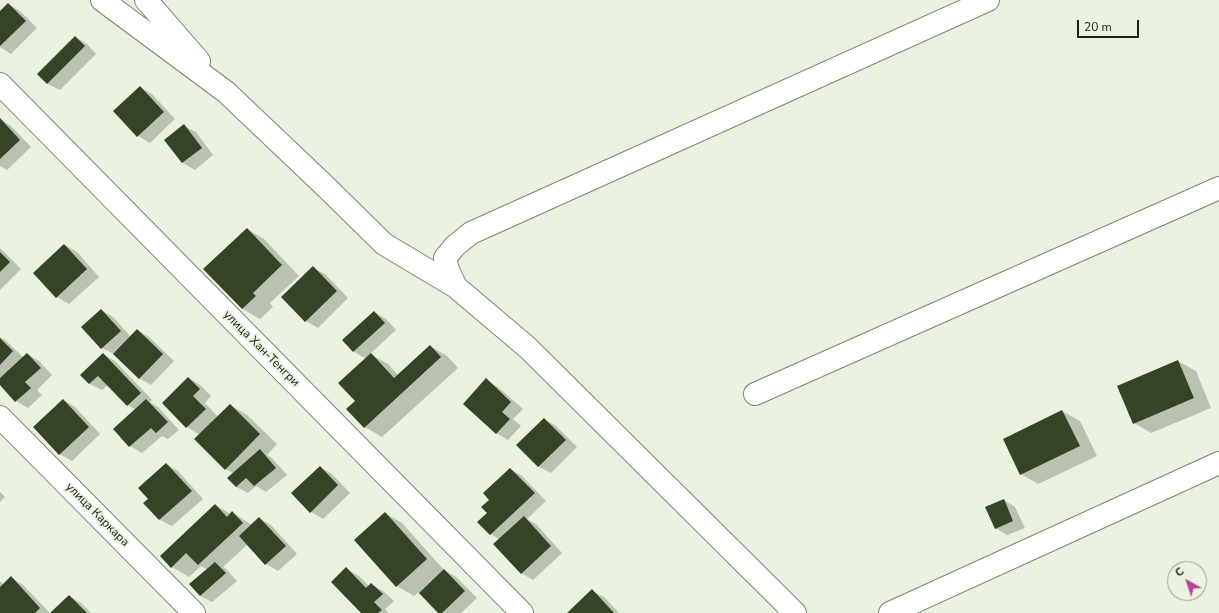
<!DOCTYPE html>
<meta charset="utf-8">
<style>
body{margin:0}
#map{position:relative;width:1219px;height:613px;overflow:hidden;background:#e8f2de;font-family:"Nunito Sans",sans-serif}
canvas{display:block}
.north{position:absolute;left:1167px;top:561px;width:40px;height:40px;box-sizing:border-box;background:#e8f2de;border:1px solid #979e8f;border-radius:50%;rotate:320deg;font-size:11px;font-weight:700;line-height:16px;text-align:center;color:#1d2019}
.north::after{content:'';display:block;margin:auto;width:14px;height:18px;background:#b9439a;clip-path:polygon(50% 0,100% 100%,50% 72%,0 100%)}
.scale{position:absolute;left:1077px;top:20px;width:62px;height:18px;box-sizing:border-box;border:2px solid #1d2019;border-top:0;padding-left:5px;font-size:12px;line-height:14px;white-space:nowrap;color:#1d2019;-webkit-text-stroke:3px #e8f2de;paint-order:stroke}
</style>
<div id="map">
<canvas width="1219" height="613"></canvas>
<div class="north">С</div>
<div class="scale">20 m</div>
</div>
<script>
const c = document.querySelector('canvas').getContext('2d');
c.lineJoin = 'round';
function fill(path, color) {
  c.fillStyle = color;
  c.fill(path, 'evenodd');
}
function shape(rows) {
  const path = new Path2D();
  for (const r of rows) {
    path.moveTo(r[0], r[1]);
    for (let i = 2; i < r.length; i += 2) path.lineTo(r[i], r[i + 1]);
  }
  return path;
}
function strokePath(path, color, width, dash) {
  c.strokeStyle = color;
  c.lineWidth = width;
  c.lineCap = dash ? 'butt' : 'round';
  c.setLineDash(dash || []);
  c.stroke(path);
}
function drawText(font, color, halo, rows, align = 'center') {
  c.font = font + ' "Nunito Sans",sans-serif';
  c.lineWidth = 4;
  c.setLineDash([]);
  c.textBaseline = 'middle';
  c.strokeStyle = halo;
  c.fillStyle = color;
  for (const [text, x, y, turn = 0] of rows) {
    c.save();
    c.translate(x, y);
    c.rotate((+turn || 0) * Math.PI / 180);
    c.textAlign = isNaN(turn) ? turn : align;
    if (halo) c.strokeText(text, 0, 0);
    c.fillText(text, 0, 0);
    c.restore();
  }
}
fill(shape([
 [8,4,20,11,37,28,11,54,0,47,0,12],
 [75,37,87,44,96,54,60,90,48,84,38,74],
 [140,87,152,94,175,119,150,143,138,136],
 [0,119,11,126,31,147,7,170,0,166],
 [184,126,196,132,213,155,195,170,183,163,165,140],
 [247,229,264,239,299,276,270,303,273,307,260,319,243,309,205,269],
 [65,245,77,252,99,277,69,304,57,297,34,273],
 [0,248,21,269,0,290],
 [313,268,325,274,348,298,318,328,306,321],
 [101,310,113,317,131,337,137,330,149,337,174,361,151,385,139,378,114,354,102,348],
 [374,312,386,319,396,330,370,354,388,364,398,375,430,346,447,356,458,368,382,437,365,427,348,409,356,401,366,359,353,351],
 [0,337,5,340,23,357,27,354,39,361,52,375,37,390,42,395,28,408,16,401,0,384],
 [103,354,115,361,152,400,150,402,158,407,179,430,168,439,162,436,142,453,130,446,114,429,136,410,128,405,108,385,102,390,90,384,82,375],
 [1178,361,1196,371,1211,408,1151,433,1134,423],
 [189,378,200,385,211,396,205,403,218,417,230,405,247,415,277,444,267,455,272,458,287,475,266,492,256,486,248,493,236,487,234,474,226,469,200,435,187,427,163,403],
 [486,380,498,387,523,409,513,419,521,426,508,440,496,433],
 [63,400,75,407,100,434,72,461,60,454],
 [1062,411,1080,421,1097,456,1038,484,1021,474],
 [544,419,556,426,577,447,551,473,539,467,518,445],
 [166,464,178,471,203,499,172,526,160,520,145,503,149,499],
 [320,467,332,474,350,493,323,519,311,512],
 [510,469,522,476,546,501,527,519,536,524,562,553,533,580,521,573,500,540,491,534,479,522,488,513,491,500],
 [0,492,5,497,0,502],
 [1004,500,1015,507,1025,528,1007,535,995,528],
 [215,505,231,514,233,513,252,525,259,518,271,525,297,554,278,571,266,564,248,544,223,567,227,570,237,581,212,602,200,596,208,570,201,566,189,577,172,567],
 [385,513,402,523,444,570,456,577,477,598,461,613,440,613,419,592,414,596,397,586],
 [347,569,359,576,369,586,371,584,383,591,394,601,385,609,389,613,362,613],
 [11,578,23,585,50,613,0,613,0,581,4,585],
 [592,591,604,597,619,613,569,613],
 [69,596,81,603,91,613,51,613]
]), '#0003');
fill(shape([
 [8,3,26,21,0,46,0,11],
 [75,36,85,46,47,84,37,74],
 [140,86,164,112,137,137,113,111],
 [0,118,20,140,0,159],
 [184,124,202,148,182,163,164,140],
 [247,228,282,265,253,293,256,296,242,309,203,269],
 [64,244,87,269,56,298,33,273],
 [0,252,10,262,0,272],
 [313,266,337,291,305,322,281,297],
 [101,309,121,331,101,349,81,327],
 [374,311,385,323,353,352,342,340],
 [137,329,163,354,139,379,113,354],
 [0,338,13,351,0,365],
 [430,345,441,357,364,428,346,409,355,401,338,383,371,353,394,378],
 [27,353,41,368,25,382,31,388,15,402,0,385,0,378],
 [103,353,141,393,127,406,98,376,89,384,80,375],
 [1178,360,1194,398,1133,424,1117,386],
 [188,377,200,389,193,396,206,409,186,428,162,403],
 [486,378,511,402,502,412,510,419,496,434,463,404],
 [63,399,89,427,59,455,33,427],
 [146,399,168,422,156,433,151,428,129,447,113,429],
 [230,404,260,434,225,470,194,439],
 [1062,410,1080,446,1020,475,1003,439],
 [544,418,566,440,538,467,516,445],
 [260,449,276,468,254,486,246,478,236,487,227,478],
 [166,463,192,491,159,520,143,503,148,499,138,488],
 [320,466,338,485,310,513,291,493],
 [510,468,535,493,490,535,477,522,487,513,481,507,489,500,483,493],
 [1004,499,1013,521,995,529,985,507],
 [215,504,227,517,232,511,243,523,198,565,186,553,171,568,160,556],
 [385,512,427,559,396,587,354,540],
 [524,516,551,546,521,574,493,544],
 [259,517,286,546,265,565,239,536],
 [215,562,226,573,200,596,189,584],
 [346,567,366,588,371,583,383,594,374,602,382,610,378,613,361,613,331,582],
 [444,569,465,591,442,613,438,613,419,593],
 [11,576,40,608,35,613,0,613,0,587],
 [592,589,614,613,567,613],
 [69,595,87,613,50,613]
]), '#354425');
const street = shape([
 [102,0,226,92,326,187,384,244,456,287],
 [146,0,199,61],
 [0,84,522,613],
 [755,394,1219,188],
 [0,417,194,613],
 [795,613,528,348,456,287,448,270,445,258,455,246,471,233,988,0],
 [890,613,1219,463]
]);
strokePath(street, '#7d8774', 24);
strokePath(street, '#fff', 22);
drawText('12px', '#1d2019', '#e8f2de', [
 ["улица Хан-Тенгри",261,349,45],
 ["улица Каркара",97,515,45]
]);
</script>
